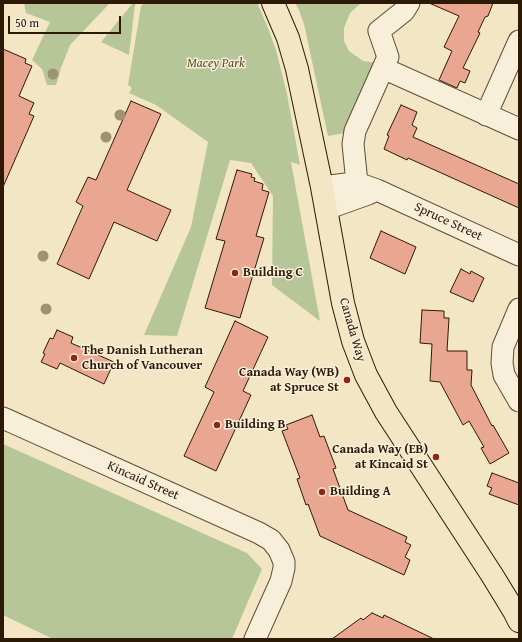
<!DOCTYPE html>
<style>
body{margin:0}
#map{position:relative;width:522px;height:642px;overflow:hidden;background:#f3e6c4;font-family:"Gentium Book Plus",serif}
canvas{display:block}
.frame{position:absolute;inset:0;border:4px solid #2e1907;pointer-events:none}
.scale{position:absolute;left:8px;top:16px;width:113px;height:18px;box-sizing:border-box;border:2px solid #2e1907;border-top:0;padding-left:5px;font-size:12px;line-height:14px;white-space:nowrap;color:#2e1907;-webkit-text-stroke:3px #f7efd9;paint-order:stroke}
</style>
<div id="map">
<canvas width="522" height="642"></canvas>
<div class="frame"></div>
<div class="scale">50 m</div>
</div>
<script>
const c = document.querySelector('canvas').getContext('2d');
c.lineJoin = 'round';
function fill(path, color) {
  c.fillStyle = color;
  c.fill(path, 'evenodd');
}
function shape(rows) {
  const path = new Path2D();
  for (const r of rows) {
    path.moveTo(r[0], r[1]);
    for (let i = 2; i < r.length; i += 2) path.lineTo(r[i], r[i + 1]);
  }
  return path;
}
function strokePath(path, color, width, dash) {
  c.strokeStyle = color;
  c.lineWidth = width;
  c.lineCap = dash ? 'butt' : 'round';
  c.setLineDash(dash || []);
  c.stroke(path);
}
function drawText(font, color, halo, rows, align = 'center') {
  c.font = font + ' "Gentium Book Plus",serif';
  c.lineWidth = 3;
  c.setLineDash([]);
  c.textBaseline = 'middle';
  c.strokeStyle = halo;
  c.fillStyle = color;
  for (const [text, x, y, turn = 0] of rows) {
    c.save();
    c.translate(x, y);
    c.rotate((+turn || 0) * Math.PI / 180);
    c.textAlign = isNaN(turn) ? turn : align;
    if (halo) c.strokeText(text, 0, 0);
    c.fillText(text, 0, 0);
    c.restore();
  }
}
fill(shape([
 [24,3,110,3,70,45,61,68,56,85,47,85,42,69,32,60,50,22,26,13],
 [133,3,137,3,135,5,129,55,101,42],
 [145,3,257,3,259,7,268,28,276,50,287,94,300,165,291,162,320,321,272,285,273,196,251,163,230,160,177,336,144,335,191,227,208,142,156,105,129,93,132,88,128,85,141,6],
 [295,3,361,3,350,13,344,28,344,41,349,51,363,61,377,63,344,133,328,136,304,24,299,10],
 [3,444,247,553,262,569,232,639,53,639,3,615]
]), '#b6c698');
const building = shape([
 [429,3,493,3,488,16,485,17,478,32,480,33,463,68,470,71,465,83,460,81,457,88,439,80,452,51,444,47,459,16,429,3],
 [3,49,26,59,25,63,32,66,19,96,34,103,29,114,34,116,3,187,3,49],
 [131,101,161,114,127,190,171,210,157,241,114,222,89,279,57,264,83,206,76,202,88,177,96,180,131,101],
 [401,105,417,112,412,125,417,128,413,137,519,184,519,208,408,158,407,160,384,149,389,136,387,135,401,105],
 [237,170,252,174,251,177,255,178,254,181,263,184,262,190,269,192,256,236,264,238,240,318,205,308,225,241,216,239,237,170],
 [381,231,416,247,405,274,370,258,381,231],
 [461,269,470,274,471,271,484,278,473,302,450,292,461,269],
 [422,310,444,311,444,318,449,318,447,351,467,351,467,370,472,370,471,385,492,426,493,425,509,453,490,464,481,448,484,447,469,421,463,425,440,382,430,381,432,344,420,343,422,310],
 [235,321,268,337,243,391,251,395,216,471,184,456,214,392,205,387,235,321],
 [57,330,73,337,71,343,114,362,104,384,60,363,57,369,41,362,45,354,43,353,50,338,53,339,57,330],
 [312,415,320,437,324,436,336,468,333,469,348,510,407,537,405,542,411,545,405,557,410,560,404,575,320,536,308,504,306,505,297,479,300,478,282,431,288,429,286,425,312,415],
 [492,473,519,483,519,505,489,494,492,488,487,486,492,473],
 [372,613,383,618,384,615,434,639,332,639,361,618,363,620,372,613]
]);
fill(building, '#e9a791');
strokePath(building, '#2e1907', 1);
const minor = shape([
 [383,68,519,129],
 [486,115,519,41],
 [357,183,353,144,355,131,388,57,379,31,404,11,409,3],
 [322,187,346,184,357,183,377,190,519,255],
 [326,209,368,194,377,190],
 [519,309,503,347,502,363,504,375,519,401],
 [3,418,259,533,271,540,279,550,284,562,284,568,281,581,255,639]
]);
const major = shape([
 [273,3,288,38,297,69,322,187,343,303,353,341,366,375,386,412,492,575,514,611,519,621]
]);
strokePath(minor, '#5f4c36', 23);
strokePath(major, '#2e1907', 24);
strokePath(minor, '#f7efd9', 21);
strokePath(major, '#f3e6c4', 22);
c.fillStyle = '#9d9274';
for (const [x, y] of [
 [53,74],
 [120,115],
 [106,137],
 [43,256],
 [46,309]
]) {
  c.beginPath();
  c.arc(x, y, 5.5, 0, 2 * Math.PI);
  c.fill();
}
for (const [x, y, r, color] of [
 [235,273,4,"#8f2418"],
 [74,358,4,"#8f2418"],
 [347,380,4,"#8f2418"],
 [217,425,4,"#8f2418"],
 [436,457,4,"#8f2418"],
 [322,492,4,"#8f2418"]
]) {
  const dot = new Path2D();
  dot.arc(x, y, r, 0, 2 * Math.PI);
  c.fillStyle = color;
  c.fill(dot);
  strokePath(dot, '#f7efd9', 1.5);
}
drawText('italic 13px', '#574d32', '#f7efd9', [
 ["Macey Park",216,64]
]);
drawText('13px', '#2e1907', '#f7efd9', [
 ["Spruce Street",448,222,25],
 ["Canada Way",352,330,74],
 ["Kincaid Street",143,481,24]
]);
drawText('bold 13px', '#2e1907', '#f7efd9', [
 ["Building C",243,273],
 ["The Danish Lutheran",82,351],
 ["Church of Vancouver",82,366],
 ["Canada Way (WB)",339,373,"right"],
 ["at Spruce St",339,388,"right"],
 ["Building B",225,425],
 ["Canada Way (EB)",428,450,"right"],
 ["at Kincaid St",428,465,"right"],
 ["Building A",330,492]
], 'left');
</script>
